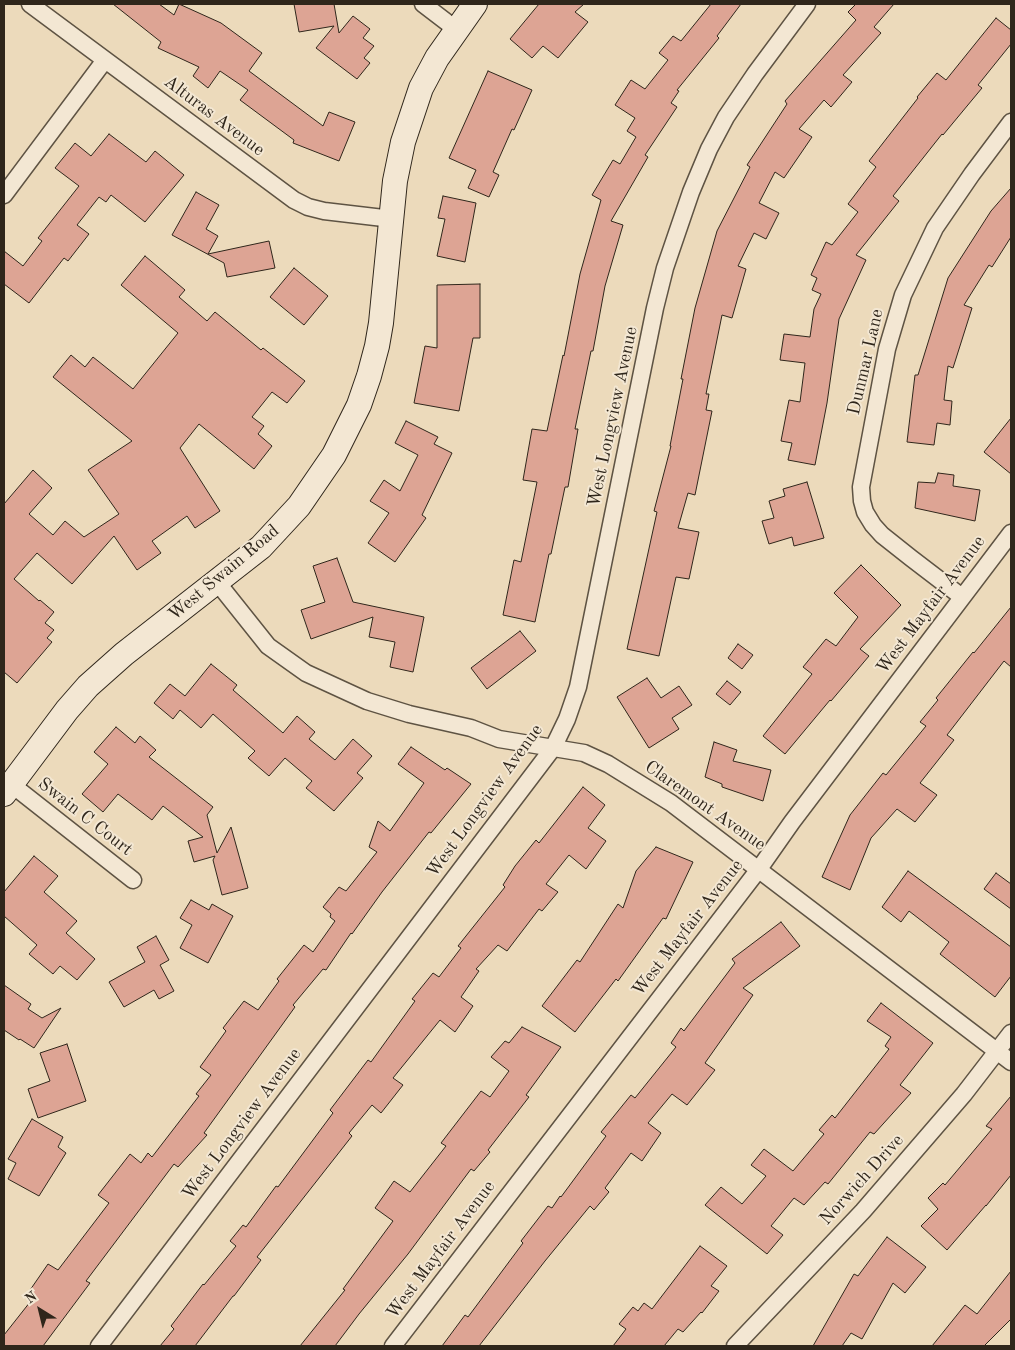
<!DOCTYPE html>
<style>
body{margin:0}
#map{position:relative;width:1015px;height:1350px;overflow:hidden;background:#ecdabb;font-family:"Old Standard TT",serif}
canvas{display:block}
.frame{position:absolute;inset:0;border:5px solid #2f261b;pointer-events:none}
.north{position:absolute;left:15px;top:1285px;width:50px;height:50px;-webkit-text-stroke:4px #f3e7d3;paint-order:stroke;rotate:324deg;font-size:14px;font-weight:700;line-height:20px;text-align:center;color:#2f261b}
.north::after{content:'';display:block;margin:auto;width:18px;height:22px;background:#2f261b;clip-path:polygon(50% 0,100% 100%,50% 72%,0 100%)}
</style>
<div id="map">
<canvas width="1015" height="1350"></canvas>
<div class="frame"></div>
<div class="north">N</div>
</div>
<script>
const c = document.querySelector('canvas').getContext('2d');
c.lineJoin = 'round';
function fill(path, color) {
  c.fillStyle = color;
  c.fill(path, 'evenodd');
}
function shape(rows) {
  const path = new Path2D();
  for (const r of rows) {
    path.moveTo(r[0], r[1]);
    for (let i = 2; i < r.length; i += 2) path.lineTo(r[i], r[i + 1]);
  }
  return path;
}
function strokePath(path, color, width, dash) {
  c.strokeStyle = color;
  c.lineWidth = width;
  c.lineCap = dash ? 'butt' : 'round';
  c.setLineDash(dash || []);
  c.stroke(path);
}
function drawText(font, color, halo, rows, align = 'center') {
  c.font = font + ' "Old Standard TT",serif';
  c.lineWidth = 4;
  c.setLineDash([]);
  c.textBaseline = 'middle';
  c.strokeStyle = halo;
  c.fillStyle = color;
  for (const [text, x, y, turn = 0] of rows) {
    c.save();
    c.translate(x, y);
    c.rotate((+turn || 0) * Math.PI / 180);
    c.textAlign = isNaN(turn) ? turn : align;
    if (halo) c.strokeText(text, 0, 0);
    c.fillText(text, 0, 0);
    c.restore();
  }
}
const building = shape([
 [113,4,159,4,174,15,179,4,221,23,262,53,249,71,323,126,329,112,355,122,339,161,293,143,294,140,240,100,248,90,220,71,208,88,193,76,199,67,158,48,161,42,113,4],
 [294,4,334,4,339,33,353,16,370,29,363,38,374,46,364,58,370,63,357,79,316,48,334,26,299,32,294,4],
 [539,4,584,4,575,12,588,22,558,58,543,46,532,58,510,39,539,4],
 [711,4,741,4,717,36,719,38,677,90,679,91,671,103,677,107,645,155,648,157,611,221,623,225,605,286,593,351,591,351,575,429,578,429,568,487,565,487,551,554,549,554,535,622,503,615,514,560,521,562,537,482,523,480,532,429,547,431,563,355,564,356,580,274,601,200,592,195,613,160,620,164,636,137,627,131,635,118,615,105,631,80,645,89,668,60,659,53,673,36,681,41,711,4],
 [856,4,894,4,874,27,881,33,843,75,852,82,831,107,824,100,799,129,812,137,784,178,775,172,759,203,779,213,766,239,754,233,738,266,746,269,732,318,722,315,706,394,709,394,706,410,712,411,695,495,688,493,678,528,699,532,689,579,676,577,659,656,627,649,657,512,654,511,671,446,670,446,683,379,681,379,695,308,717,231,750,167,747,165,787,104,785,101,856,20,848,12,856,4],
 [996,18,1011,30,1011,44,978,85,982,88,943,135,942,134,893,196,899,201,856,255,866,260,839,319,827,403,815,465,788,460,792,443,781,441,789,400,800,402,805,363,780,360,784,334,810,337,814,309,821,294,812,290,817,278,811,275,826,242,832,245,858,212,848,204,876,167,869,161,918,98,917,97,937,73,946,80,996,18],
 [488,71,532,90,514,130,512,129,493,172,499,175,489,197,468,188,476,170,449,158,488,71],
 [109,134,146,162,155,151,184,175,145,222,111,195,106,202,99,197,77,225,89,234,68,261,64,258,29,303,4,284,4,251,23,266,42,241,38,238,79,186,55,168,75,143,91,156,109,134],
 [1011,188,1011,237,992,267,989,265,964,305,972,308,953,368,948,366,944,400,952,401,950,425,937,423,934,445,907,442,915,375,918,375,948,278,991,211,1011,188],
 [196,192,219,205,206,229,218,236,208,254,269,241,275,268,227,277,224,263,172,235,196,192],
 [443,196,476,203,465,262,437,256,445,219,438,218,443,196],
 [145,256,185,290,179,297,207,321,215,312,261,350,263,348,305,381,287,403,272,392,252,417,264,426,258,434,272,446,254,469,199,424,180,448,220,511,195,528,187,516,152,541,161,553,137,570,114,536,72,584,37,553,14,579,39,601,40,600,54,612,45,623,54,630,47,638,52,642,17,683,4,672,4,504,33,470,52,488,29,514,53,535,65,521,84,537,119,514,88,470,132,441,53,377,71,355,85,367,93,357,133,389,178,333,121,285,145,256],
 [294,268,328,296,304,325,270,297,294,268],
 [480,284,480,338,473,338,459,411,414,403,425,346,437,348,437,285,480,284],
 [1011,418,1011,474,984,452,1011,418],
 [406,421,438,437,434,444,452,453,422,515,426,518,395,562,368,543,389,513,370,501,384,480,400,491,418,455,395,443,406,421],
 [938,473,954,475,953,486,980,490,975,521,915,508,918,482,935,483,938,473],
 [807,482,824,538,794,546,792,537,769,544,762,521,774,518,769,501,785,496,783,489,807,482],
 [337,558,353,602,424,617,413,672,390,667,395,642,369,637,373,617,311,639,301,610,325,602,313,566,337,558],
 [861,565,901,605,860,649,869,656,831,701,830,700,785,754,763,736,812,674,803,667,826,639,836,646,858,617,834,593,861,565],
 [1011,607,1011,667,1004,661,947,735,954,740,920,783,937,795,915,822,897,809,871,838,850,890,822,877,850,815,883,773,886,775,926,726,920,722,938,700,936,698,973,652,974,653,1011,607],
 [520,631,536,651,487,689,471,668,520,631],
 [738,644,753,655,742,669,728,658,738,644],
 [211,664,237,685,233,690,283,733,297,716,315,732,309,739,335,760,353,739,372,756,357,773,363,778,334,811,306,788,312,781,285,758,269,776,248,758,255,751,213,714,201,728,180,710,173,719,154,703,170,684,185,696,211,664],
 [647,678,661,698,679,686,692,705,672,718,679,729,649,748,617,697,647,678],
 [727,681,741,692,730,705,716,694,727,681],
 [116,727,135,743,140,736,156,750,149,757,213,807,207,815,217,853,231,827,248,888,222,895,213,860,215,856,194,862,188,841,203,837,163,806,152,820,118,794,103,812,82,794,108,764,94,752,116,727],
 [714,742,737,750,733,761,771,770,763,801,722,787,722,784,705,777,714,742],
 [411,747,445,770,447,768,471,784,431,833,429,832,382,892,352,934,351,933,326,970,323,969,293,1005,295,1007,204,1133,207,1135,178,1167,174,1164,86,1281,90,1283,43,1346,4,1346,4,1335,34,1297,28,1293,48,1264,58,1270,109,1203,98,1195,130,1154,141,1163,148,1153,152,1157,199,1096,196,1094,211,1075,200,1067,226,1031,223,1028,244,1001,258,1010,279,981,277,979,304,945,313,952,335,921,330,917,331,914,323,907,339,887,346,891,377,852,369,847,378,821,390,831,424,783,398,764,411,747],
 [583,787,605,805,588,828,606,841,586,869,569,855,546,884,558,892,542,911,539,909,507,951,498,945,476,969,479,971,461,997,473,1006,455,1032,440,1020,393,1078,403,1085,381,1113,372,1105,349,1133,352,1136,257,1257,261,1260,234,1296,233,1296,195,1346,160,1346,174,1329,171,1326,203,1284,204,1285,236,1246,230,1241,243,1225,246,1227,276,1186,278,1187,333,1113,330,1110,368,1060,371,1062,415,1001,412,999,433,973,439,977,461,948,458,946,505,887,503,885,515,866,536,840,539,843,583,787],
 [656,847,693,862,666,919,663,918,618,981,616,979,575,1032,542,1006,577,960,580,962,618,904,623,908,636,871,656,847],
 [34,856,58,876,44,892,77,921,66,933,95,959,77,980,60,966,53,974,29,954,37,945,4,916,4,892,34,856],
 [908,871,1011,947,1011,976,995,997,940,954,949,942,909,911,901,922,882,907,908,871],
 [996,873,1011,884,1011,909,984,889,996,873],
 [191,900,209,910,212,904,233,916,208,963,180,948,192,925,180,918,191,900],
 [781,922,800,946,743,988,753,995,705,1063,715,1070,687,1105,672,1094,648,1123,661,1133,642,1161,631,1153,605,1188,609,1192,594,1210,590,1206,545,1261,479,1346,442,1346,465,1315,468,1317,523,1243,521,1241,548,1206,552,1208,560,1196,561,1197,606,1136,601,1132,631,1095,635,1098,676,1047,671,1043,681,1028,684,1031,735,963,732,959,781,922],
 [156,936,169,960,160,965,174,991,159,999,154,990,124,1007,109,982,145,962,137,947,156,936],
 [4,985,31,1004,28,1009,42,1018,61,1008,34,1048,20,1039,19,1040,4,1030,4,985],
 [881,1003,933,1043,900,1085,911,1093,874,1134,870,1132,828,1184,825,1182,804,1205,794,1198,771,1226,783,1235,767,1254,705,1205,721,1187,742,1204,766,1176,751,1165,764,1149,793,1171,824,1134,819,1130,832,1115,835,1118,889,1049,885,1046,891,1037,867,1021,881,1003],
 [522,1027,561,1047,526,1095,529,1097,488,1150,490,1152,474,1171,471,1169,408,1254,359,1314,335,1346,300,1346,345,1290,343,1289,393,1221,375,1208,394,1181,410,1192,446,1146,441,1143,481,1091,490,1097,509,1071,491,1057,505,1041,509,1043,522,1027],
 [67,1044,86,1101,38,1118,28,1089,50,1081,40,1053,67,1044],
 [1011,1096,1011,1175,986,1206,986,1205,947,1250,921,1226,938,1209,928,1198,943,1183,945,1185,992,1129,986,1126,1011,1096],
 [32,1119,63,1137,58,1147,66,1153,39,1196,8,1179,16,1163,8,1159,32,1119],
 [887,1237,926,1267,905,1293,893,1283,862,1339,851,1333,842,1346,813,1346,854,1274,858,1276,887,1237],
 [700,1246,727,1266,711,1286,719,1291,702,1313,701,1312,683,1332,678,1329,664,1346,613,1346,626,1329,619,1324,633,1307,638,1311,644,1303,652,1309,700,1246],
 [1011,1271,1011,1319,984,1346,932,1346,965,1305,977,1314,1011,1271]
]);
fill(building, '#dda494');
strokePath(building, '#2f261b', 1);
const street = shape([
 [30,4,294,200,308,207,324,211,392,219],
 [423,4,457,30],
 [4,195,105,60],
 [217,582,268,646,306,673,367,701,409,714,471,728,499,739,584,753,608,764,671,803,1011,1062],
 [962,597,911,558,882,535,873,525,865,512,862,501,861,487,887,349,903,295,935,228,972,174,1011,122],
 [11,784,133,880],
 [99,1346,553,748,567,719,578,687,655,308,665,268,691,192,709,149,726,117,755,74,807,4],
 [393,1346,759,869,792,822,1011,533],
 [735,1346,863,1211,964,1094,1011,1033]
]);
const secondary = shape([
 [4,794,67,710,88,686,124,654,261,547,299,506,334,455,359,405,369,376,377,346,381,323,395,181,403,142,421,88,437,58,475,4]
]);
strokePath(street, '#5e5343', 19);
strokePath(secondary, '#2f261b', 26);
strokePath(street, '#f3e7d3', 16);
strokePath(secondary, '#f3e7d3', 24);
drawText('18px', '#2f261b', '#f3e7d3', [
 ["Alturas Avenue",214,116,37],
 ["Dunmar Lane",866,362,-77],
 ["West Longview Avenue",613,417,-78],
 ["West Swain Road",224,573,-40],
 ["West Mayfair Avenue",931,605,-53],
 ["West Longview Avenue",485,801,-54],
 ["Claremont Avenue",705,806,35],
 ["Swain C Court",85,817,38],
 ["West Mayfair Avenue",688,928,-52],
 ["West Longview Avenue",242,1124,-53],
 ["Norwich Drive",862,1180,-48],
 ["West Mayfair Avenue",441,1250,-53]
]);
</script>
